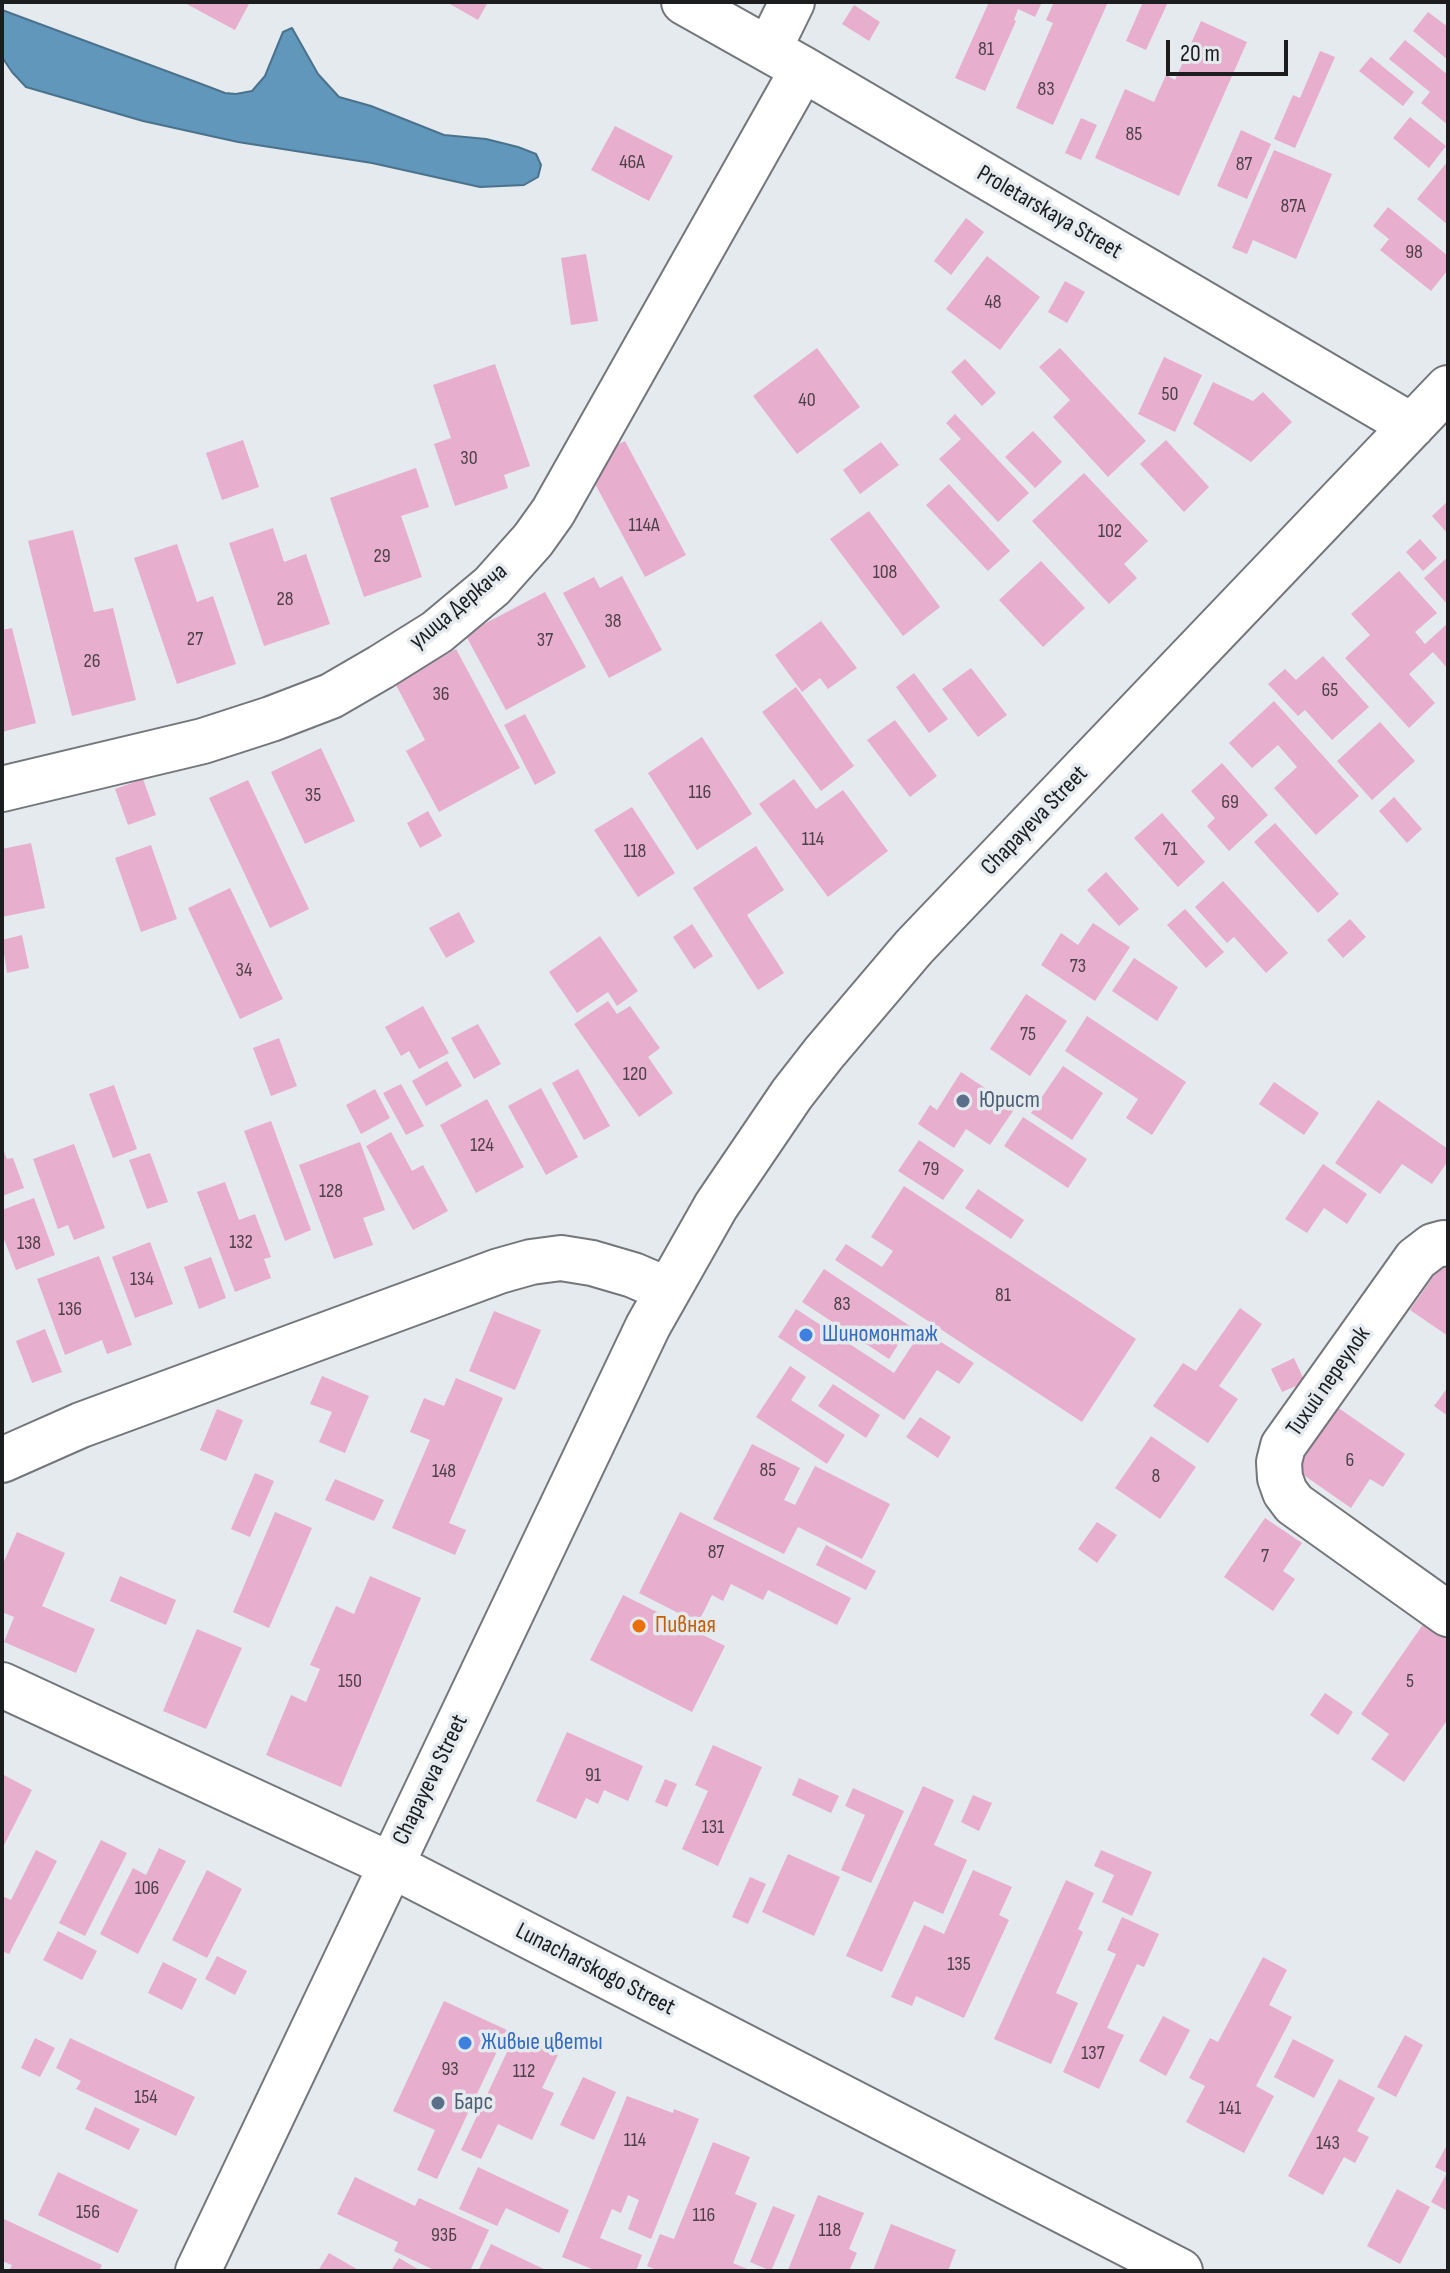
<!DOCTYPE html>
<meta charset="utf-8">
<style>
body{margin:0}
#map{position:relative;width:1450px;height:2273px;overflow:hidden;background:#e5eaee;font-family:"Sofia Sans Condensed",sans-serif}
canvas{display:block}
.frame{position:absolute;inset:0;border:4px solid #1b1d1e;pointer-events:none}
.scale{position:absolute;left:1166px;top:40px;width:122px;height:36px;box-sizing:border-box;border:4px solid #1b1d1e;border-top:0;padding-left:10px;font-size:24px;line-height:28px;white-space:nowrap;color:#1b1d1e;-webkit-text-stroke:6px #e5eaee;paint-order:stroke}
</style>
<div id="map">
<canvas width="1450" height="2273"></canvas>
<div class="frame"></div>
<div class="scale">20 m</div>
</div>
<script>
const c = document.querySelector('canvas').getContext('2d');
c.lineJoin = 'round';
function fill(path, color) {
  c.fillStyle = color;
  c.fill(path, 'evenodd');
}
function shape(rows) {
  const path = new Path2D();
  for (const r of rows) {
    path.moveTo(r[0], r[1]);
    for (let i = 2; i < r.length; i += 2) path.lineTo(r[i], r[i + 1]);
  }
  return path;
}
function strokePath(path, color, width, dash) {
  c.strokeStyle = color;
  c.lineWidth = width;
  c.lineCap = dash ? 'butt' : 'round';
  c.setLineDash(dash || []);
  c.stroke(path);
}
function drawText(font, color, halo, rows, align = 'center') {
  c.font = font + ' "Sofia Sans Condensed",sans-serif';
  c.lineWidth = 7;
  c.setLineDash([]);
  c.textBaseline = 'middle';
  c.strokeStyle = halo;
  c.fillStyle = color;
  for (const [text, x, y, turn = 0] of rows) {
    c.save();
    c.translate(x, y);
    c.rotate((+turn || 0) * Math.PI / 180);
    c.textAlign = isNaN(turn) ? turn : align;
    if (halo) c.strokeText(text, 0, 0);
    c.fillText(text, 0, 0);
    c.restore();
  }
}
const water = shape([
 [2,10,204,85,225,93,236,94,252,91,265,76,283,32,292,28,318,74,339,97,371,106,444,135,486,139,518,147,536,154,541,165,538,177,524,185,480,187,372,163,238,142,143,121,26,87,12,72,2,57,2,10]
]);
fill(water, '#6097bb');
strokePath(water, '#4b728c', 2);
fill(shape([
 [183,2,250,2,235,30],
 [451,2,488,2,478,20,450,4],
 [989,2,1042,2,1035,17,1018,9,1014,20,1016,21,985,91,955,78],
 [1054,2,1108,2,1053,125,1016,108,1053,23,1046,20],
 [1143,2,1168,2,1146,50,1126,41],
 [854,5,880,22,869,41,842,24],
 [1428,12,1448,27,1448,60,1413,31],
 [1201,21,1247,42,1179,196,1095,158,1125,89,1154,102,1166,75,1175,80],
 [1405,40,1448,75,1448,125,1421,103,1430,92,1389,59],
 [1320,51,1335,57,1295,148,1274,139,1293,95,1300,98],
 [1371,57,1414,92,1403,106,1359,71],
 [1410,117,1446,146,1429,168,1393,138],
 [1081,118,1097,125,1081,160,1065,153],
 [615,126,673,156,649,201,591,170],
 [1241,130,1271,144,1247,199,1217,186],
 [1274,150,1332,174,1296,259,1253,240,1247,254,1232,248],
 [1448,161,1448,225,1417,199],
 [1388,207,1448,256,1448,270,1431,291,1380,250,1389,239,1373,226],
 [966,218,984,232,951,275,934,261],
 [586,254,598,321,571,325,561,258],
 [987,256,1040,297,1000,350,946,309],
 [1065,281,1085,292,1067,323,1048,312],
 [817,348,860,407,797,454,753,396],
 [1060,348,1146,441,1108,477,1053,417,1070,400,1039,367],
 [1164,357,1202,375,1175,432,1138,414],
 [965,359,996,393,982,406,951,372],
 [495,364,530,466,504,475,508,488,455,506,434,444,451,438,433,385],
 [1213,382,1253,401,1263,392,1292,422,1251,462,1193,424],
 [955,414,1029,493,998,522,939,459,961,439,946,423],
 [1033,431,1062,462,1035,488,1005,457],
 [243,440,259,487,222,500,206,453],
 [1166,440,1209,487,1184,512,1140,464],
 [625,441,686,555,645,577,593,480,611,448],
 [881,442,899,465,860,494,843,470],
 [416,468,429,507,401,516,422,577,364,597,330,498],
 [1084,473,1148,541,1124,564,1137,578,1109,604,1032,521],
 [949,484,1010,551,988,571,926,505],
 [1448,501,1448,534,1432,516],
 [869,511,940,607,903,636,830,539],
 [273,528,284,562,306,554,330,624,264,646,229,543],
 [73,530,94,612,113,608,136,700,72,716,28,541],
 [1420,539,1437,558,1423,571,1406,552],
 [177,544,197,602,213,596,236,664,177,684,134,558],
 [1448,557,1448,605,1424,578],
 [1041,561,1085,608,1043,647,999,600],
 [1399,571,1437,613,1415,632,1425,644,1448,623,1448,669,1433,652,1409,674,1435,703,1409,728,1345,658,1370,635,1351,614],
 [622,576,662,650,609,678,563,593,594,577,600,588],
 [545,592,586,667,506,710,465,634],
 [821,621,857,668,828,689,820,678,802,692,775,655],
 [12,628,36,723,2,732,2,630],
 [456,649,520,768,439,812,406,751,425,740,395,683],
 [1323,656,1369,707,1332,740,1305,710,1298,716,1268,684,1285,669,1296,680],
 [971,668,1007,715,978,737,942,689],
 [914,673,948,719,929,733,896,687],
 [796,687,854,766,821,791,762,712],
 [1274,701,1359,796,1316,835,1274,788,1297,767,1278,745,1252,768,1229,743],
 [525,714,556,773,535,785,504,725],
 [895,720,937,776,910,797,867,740],
 [1380,722,1415,761,1372,800,1337,761],
 [702,737,752,814,697,850,648,773],
 [321,748,355,821,305,844,271,772],
 [1222,763,1268,815,1229,851,1207,826,1215,818,1191,791],
 [143,779,156,815,128,825,115,789],
 [794,779,816,809,843,790,888,851,828,897,759,804],
 [248,780,309,909,270,928,209,798],
 [1394,797,1422,829,1407,843,1379,811],
 [632,807,675,873,638,897,594,830],
 [428,811,442,836,420,848,407,823],
 [1162,813,1205,862,1178,887,1134,838],
 [1275,823,1339,894,1318,913,1254,842],
 [31,843,45,908,2,917,2,849],
 [151,845,177,919,141,932,115,858],
 [756,846,784,890,747,915,784,973,758,990,693,888],
 [1106,872,1139,909,1119,926,1087,890],
 [1223,881,1288,953,1266,973,1234,937,1227,943,1195,907],
 [230,888,283,999,240,1019,188,908],
 [1185,909,1224,952,1206,968,1167,925],
 [459,912,475,942,446,958,429,928],
 [1350,919,1366,937,1343,958,1327,940],
 [1093,923,1130,947,1095,1001,1041,965,1061,933,1078,945],
 [692,924,713,956,694,969,673,937],
 [22,935,29,968,7,973,2,940],
 [600,936,638,991,617,1006,608,992,577,1013,549,972],
 [1134,958,1178,987,1157,1021,1112,991],
 [1026,994,1067,1021,1030,1076,990,1049],
 [608,1001,617,1014,630,1006,660,1048,648,1057,673,1093,639,1117,574,1024],
 [423,1006,449,1053,419,1069,409,1051,401,1056,385,1027],
 [1087,1016,1186,1082,1152,1135,1126,1118,1138,1099,1065,1051],
 [478,1024,501,1064,474,1079,451,1038],
 [279,1038,297,1086,271,1096,253,1048],
 [447,1061,462,1086,426,1106,412,1081],
 [1063,1066,1103,1093,1072,1140,1031,1113],
 [578,1069,610,1126,584,1140,552,1083],
 [961,1072,1015,1108,990,1145,966,1129,954,1148,918,1124,930,1105,937,1110],
 [1274,1082,1319,1113,1304,1135,1259,1104],
 [401,1084,424,1126,406,1135,383,1093],
 [114,1085,137,1149,113,1158,89,1094],
 [541,1088,578,1157,546,1175,508,1106],
 [375,1089,390,1118,361,1134,346,1105],
 [487,1099,524,1167,476,1193,440,1125],
 [1378,1100,1448,1149,1448,1161,1432,1184,1402,1164,1380,1194,1335,1163],
 [1023,1117,1087,1159,1068,1188,1004,1146],
 [271,1121,311,1230,285,1241,244,1131],
 [391,1132,412,1171,423,1165,448,1211,413,1230,366,1146],
 [919,1140,964,1170,943,1200,898,1171],
 [360,1142,385,1210,363,1218,373,1245,334,1259,299,1165],
 [74,1144,105,1228,74,1240,68,1225,58,1229,33,1159],
 [2,1147,7,1159,13,1158,24,1188,2,1196],
 [150,1153,168,1202,147,1209,129,1160],
 [1323,1164,1367,1194,1347,1224,1324,1208,1307,1233,1285,1219],
 [225,1182,239,1220,255,1214,271,1257,264,1259,271,1278,235,1292,197,1192],
 [904,1186,1136,1339,1082,1422,835,1260,846,1244,882,1267,893,1251,871,1237],
 [978,1189,1024,1220,1011,1239,965,1208],
 [34,1198,55,1255,16,1270,2,1234,2,1210],
 [150,1242,173,1304,135,1318,112,1257],
 [99,1256,132,1345,107,1354,102,1340,65,1355,37,1279],
 [211,1257,226,1298,199,1309,184,1267],
 [1442,1264,1448,1268,1448,1336,1410,1310],
 [824,1269,910,1326,889,1359,802,1302],
 [1240,1308,1262,1324,1219,1386,1238,1399,1208,1443,1153,1406,1183,1363,1196,1371],
 [796,1309,894,1373,922,1330,974,1363,959,1384,937,1370,904,1420,778,1337],
 [494,1311,541,1330,515,1390,469,1371],
 [45,1329,62,1372,32,1383,16,1341],
 [1294,1358,1305,1382,1282,1392,1271,1369],
 [790,1366,806,1377,791,1400,845,1435,827,1464,756,1417],
 [322,1376,369,1396,345,1453,319,1442,332,1412,310,1404],
 [456,1378,503,1398,449,1523,466,1530,455,1555,392,1528,430,1440,410,1432,424,1398,444,1406],
 [833,1384,880,1415,866,1438,818,1406],
 [1448,1387,1448,1416,1434,1406],
 [1337,1407,1405,1454,1383,1487,1370,1479,1351,1508,1295,1469],
 [217,1409,243,1420,226,1461,200,1450],
 [920,1417,951,1437,938,1458,906,1437],
 [1151,1436,1196,1467,1160,1519,1115,1488],
 [752,1444,800,1468,784,1500,795,1505,815,1466,890,1504,862,1559,798,1527,784,1554,713,1519],
 [255,1473,274,1481,250,1537,231,1529],
 [335,1479,384,1500,374,1521,325,1500],
 [275,1512,312,1528,269,1628,233,1612],
 [680,1512,851,1598,837,1625,768,1590,763,1600,731,1584,723,1601,712,1595,698,1623,639,1593],
 [1265,1518,1302,1543,1283,1571,1295,1579,1273,1611,1224,1577],
 [1097,1522,1117,1535,1097,1563,1078,1549],
 [17,1532,65,1553,42,1606,95,1629,76,1673,4,1642,14,1617,2,1612,2,1566],
 [826,1545,876,1571,866,1590,816,1565],
 [120,1576,176,1600,166,1625,110,1601],
 [370,1576,421,1598,341,1787,266,1755,291,1695,306,1702,320,1669,310,1665,336,1606,354,1614],
 [623,1595,725,1646,692,1712,590,1660],
 [1426,1620,1448,1636,1448,1719,1404,1782,1371,1759,1389,1734,1361,1714],
 [197,1629,242,1648,206,1729,163,1711],
 [1325,1693,1353,1712,1338,1735,1310,1715],
 [567,1732,643,1766,628,1801,604,1790,598,1804,586,1798,576,1819,536,1801],
 [713,1745,762,1767,718,1866,682,1849,708,1791,695,1785],
 [2,1774,32,1790,2,1849],
 [799,1778,839,1796,831,1813,792,1795],
 [665,1779,677,1784,667,1807,655,1802],
 [923,1786,954,1800,934,1845,967,1860,943,1914,914,1901,882,1972,846,1956],
 [853,1788,904,1811,871,1883,841,1870,865,1815,845,1806],
 [973,1795,992,1803,979,1831,961,1822],
 [101,1840,127,1853,85,1936,59,1923],
 [159,1848,186,1861,138,1954,100,1934,133,1868,146,1875],
 [36,1850,57,1861,9,1954,2,1951,2,1896,11,1900],
 [1101,1850,1152,1872,1132,1916,1102,1902,1114,1875,1094,1866],
 [788,1854,840,1877,814,1936,762,1912],
 [207,1870,242,1889,207,1958,172,1940],
 [973,1870,1012,1887,999,1915,1009,1920,964,2018,916,1996,912,2006,891,1997,924,1925,944,1934],
 [750,1877,766,1884,748,1924,732,1917],
 [1066,1880,1094,1893,1078,1929,1083,1932,1056,1993,1078,2003,1051,2064,994,2039],
 [1122,1917,1159,1934,1144,1967,1137,1964,1107,2028,1124,2035,1099,2089,1063,2072,1116,1954,1107,1950],
 [58,1931,97,1951,82,1980,43,1960],
 [217,1956,247,1971,235,1995,205,1979],
 [1263,1957,1287,1970,1269,2005,1292,2017,1256,2086,1274,2096,1244,2153,1186,2122,1205,2086,1189,2078,1210,2038,1218,2042],
 [163,1962,197,1979,182,2010,148,1993],
 [444,2001,507,2030,437,2179,417,2170,435,2130,393,2111],
 [1163,2016,1190,2030,1166,2076,1139,2061],
 [515,2035,558,2055,542,2088,554,2093,532,2140,498,2124,481,2159,461,2150],
 [1405,2035,1423,2045,1396,2097,1377,2087],
 [35,2038,55,2048,40,2077,21,2068],
 [70,2038,195,2097,176,2136,76,2089,81,2081,56,2068],
 [1293,2039,1334,2060,1314,2098,1274,2077],
 [583,2077,616,2092,594,2140,560,2125],
 [1339,2079,1375,2098,1357,2131,1369,2137,1355,2163,1344,2157,1323,2195,1288,2176],
 [627,2096,673,2113,674,2109,699,2119,651,2239,628,2229,639,2200,628,2195,621,2213,612,2209,600,2238,642,2255,636,2271,597,2271,562,2257],
 [95,2107,140,2129,129,2150,85,2129],
 [713,2142,750,2157,735,2194,757,2203,733,2263,752,2271,659,2271,647,2266,660,2234,674,2239],
 [1448,2143,1448,2211,1431,2202,1447,2173,1435,2167],
 [478,2167,569,2210,559,2233,506,2208,497,2226,459,2209],
 [58,2172,138,2210,118,2253,38,2215],
 [355,2177,415,2206,419,2198,489,2230,470,2271,436,2271,394,2251,398,2242,337,2214],
 [1397,2189,1430,2207,1400,2264,1367,2246],
 [818,2195,864,2213,849,2249,857,2253,849,2271,788,2270],
 [773,2206,795,2215,771,2271,750,2262],
 [4,2219,102,2265,99,2271,9,2271,12,2265,2,2261],
 [891,2224,956,2250,948,2271,873,2271],
 [491,2244,548,2271,478,2271],
 [329,2253,360,2271,318,2271],
 [399,2258,421,2271,391,2271]
]), '#e7aece');
const minor = shape([
 [684,2,803,69,1412,426],
 [769,49,792,2],
 [2,789,203,741,271,719,331,696,381,667,437,632,492,586,533,540,553,512,803,69],
 [1448,1244,1444,1243,1433,1246,1416,1259,1283,1446,1279,1462,1280,1478,1285,1492,1294,1504,1448,1614],
 [2,1460,81,1425,499,1271,531,1262,561,1258,592,1263,633,1275,668,1290],
 [2,1685,391,1865,1180,2271],
 [198,2271,648,1326,716,1206,792,1094,824,1053,914,947,1448,388]
]);
strokePath(minor, '#73767a', 48);
strokePath(minor, '#fff', 44);
for (const [x, y, r, color] of [
 [963,1101,8,"#5c6f8a"],
 [806,1335,8,"#3f7fe0"],
 [639,1626,8,"#e8710a"],
 [465,2043,8,"#3f7fe0"],
 [438,2103,8,"#5c6f8a"]
]) {
  const dot = new Path2D();
  dot.arc(x, y, r, 0, 2 * Math.PI);
  c.fillStyle = color;
  c.fill(dot);
  strokePath(dot, '#e5eaee', 3);
}
drawText('20px', '#4e414a', null, [
 ["81",986,50],
 ["83",1046,90],
 ["85",1134,135],
 ["46А",632,163],
 ["87",1244,165],
 ["87А",1293,207],
 ["98",1414,253],
 ["48",993,303],
 ["50",1170,395],
 ["40",807,401],
 ["30",469,459],
 ["114А",644,526],
 ["102",1110,532],
 ["29",382,557],
 ["108",885,573],
 ["28",285,600],
 ["38",613,622],
 ["27",195,640],
 ["37",545,641],
 ["26",92,662],
 ["65",1330,691],
 ["36",441,695],
 ["116",700,793],
 ["35",313,796],
 ["69",1230,803],
 ["114",813,840],
 ["71",1170,850],
 ["118",635,852],
 ["73",1078,967],
 ["34",244,971],
 ["75",1028,1035],
 ["120",635,1075],
 ["124",482,1146],
 ["79",931,1170],
 ["128",331,1192],
 ["132",241,1243],
 ["138",29,1244],
 ["134",142,1280],
 ["81",1003,1296],
 ["83",842,1305],
 ["136",70,1310],
 ["6",1350,1461],
 ["85",768,1471],
 ["148",444,1472],
 ["8",1156,1477],
 ["87",716,1553],
 ["7",1265,1557],
 ["150",350,1682],
 ["5",1410,1682],
 ["91",593,1776],
 ["131",713,1828],
 ["106",147,1889],
 ["135",959,1965],
 ["137",1093,2054],
 ["93",450,2070],
 ["112",524,2072],
 ["154",146,2098],
 ["141",1230,2109],
 ["114",635,2141],
 ["143",1328,2144],
 ["156",88,2213],
 ["116",704,2216],
 ["118",830,2231],
 ["93Б",444,2236]
]);
drawText('24px', '#1b1d1e', '#e5eaee', [
 ["Proletarskaya Street",1049,213,30],
 ["улица Деркача",459,607,-40],
 ["Chapayeva Street",1035,821,-46],
 ["Тихий переулок",1329,1382,-55],
 ["Chapayeva Street",431,1780,-64],
 ["Lunacharskogo Street",595,1970,27]
]);
drawText('24px', '#4e5e75', '#e5eaee', [
 ["Юрист",979,1101],
 ["Барс",454,2103]
], 'left');
drawText('24px', '#366cbe', '#e5eaee', [
 ["Шиномонтаж",822,1335],
 ["Живые цветы",481,2043]
], 'left');
drawText('24px', '#c56008', '#e5eaee', [
 ["Пивная",655,1626]
], 'left');
</script>
